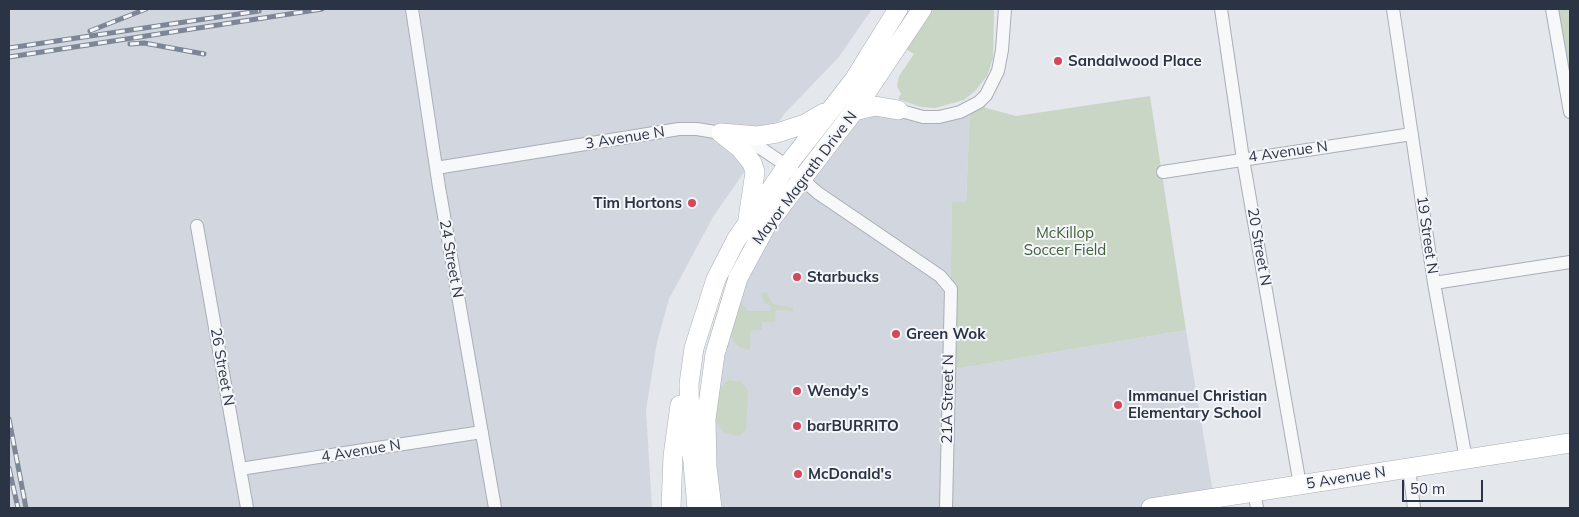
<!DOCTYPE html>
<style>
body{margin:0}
#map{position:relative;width:1579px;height:517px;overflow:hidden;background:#e4e7ec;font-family:Mulish,sans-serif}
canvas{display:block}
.frame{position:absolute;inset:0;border:10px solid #2b3445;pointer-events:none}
.scale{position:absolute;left:1402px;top:480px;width:81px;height:22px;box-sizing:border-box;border:2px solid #2b3445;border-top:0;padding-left:6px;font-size:15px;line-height:18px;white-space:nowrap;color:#2b3445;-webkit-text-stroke:4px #f4f6f9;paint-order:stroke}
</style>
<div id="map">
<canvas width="1579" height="517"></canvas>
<div class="frame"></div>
<div class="scale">50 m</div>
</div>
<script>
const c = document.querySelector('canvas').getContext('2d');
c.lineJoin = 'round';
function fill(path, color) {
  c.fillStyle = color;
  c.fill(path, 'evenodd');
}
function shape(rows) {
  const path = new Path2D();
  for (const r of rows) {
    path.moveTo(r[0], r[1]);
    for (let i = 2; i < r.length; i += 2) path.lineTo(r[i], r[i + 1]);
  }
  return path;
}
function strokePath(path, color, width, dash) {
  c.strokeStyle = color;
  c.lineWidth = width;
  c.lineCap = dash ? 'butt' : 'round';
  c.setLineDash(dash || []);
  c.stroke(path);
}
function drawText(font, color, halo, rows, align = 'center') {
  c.font = font + ' Mulish,sans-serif';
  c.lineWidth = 4;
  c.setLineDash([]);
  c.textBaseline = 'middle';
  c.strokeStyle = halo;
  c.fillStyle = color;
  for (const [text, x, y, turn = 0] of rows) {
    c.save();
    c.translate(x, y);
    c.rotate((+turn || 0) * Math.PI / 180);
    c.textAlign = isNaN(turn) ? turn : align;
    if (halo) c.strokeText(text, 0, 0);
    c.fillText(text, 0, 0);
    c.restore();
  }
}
fill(shape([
 [9,9,872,9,838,58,785,113,713,217,669,299,657,342,646,410,652,508,9,508],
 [970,108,966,202,952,202,949,370,1186,330,1214,499,1151,508,714,508,707,467,734,289,854,111,923,117]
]), '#d2d6de');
fill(shape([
 [931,9,994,9,993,58,987,76,976,90,964,100,935,108,921,107,898,99,901,94,897,86,899,76,914,54,906,49],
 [1552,9,1570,9,1570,112],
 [1150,96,1186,330,949,370,952,202,966,202,970,108,979,102,986,108,1016,116],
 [766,292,773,304,793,308,793,311,776,310,775,322,762,322,762,330,751,330,750,350,741,348,734,342,730,333,738,299,748,311,770,311,771,306,764,302,761,293],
 [728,380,741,382,748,390,746,430,739,436,724,433,716,422,718,391]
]), '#c9d6c5');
const street = shape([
 [412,9,439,187,495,508],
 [1221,9,1243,159,1300,485],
 [1393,9,1434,283,1466,459],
 [1552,9,1570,112],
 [898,110,923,117,939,117,960,112,979,102,986,95,998,71,1002,50,1005,9],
 [436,168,679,129,697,129,721,133,762,149,787,166,818,193,940,276,951,289,946,508],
 [1163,172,1412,134],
 [197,226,247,508],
 [1434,283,1570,262],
 [1409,468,1414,508],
 [240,469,482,432],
 [1254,492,1257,508]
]);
const secondary = shape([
 [854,111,875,106,898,110],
 [721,133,758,136,777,133,805,124,824,113],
 [721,133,740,148,752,163,755,172,748,219],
 [671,508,673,456,680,405],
 [697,508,690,430,689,384,694,348,716,279,736,240,787,166,854,80,898,9],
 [712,508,707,467,706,419,715,354,738,278,766,226,854,111,922,9],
 [1151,508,1570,443]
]);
strokePath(street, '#a9aeb7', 14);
strokePath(secondary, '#a9aeb7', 20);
strokePath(street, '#f7f8fa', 12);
strokePath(secondary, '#fff', 19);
const rail = shape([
 [90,31,146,9],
 [130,44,144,43,204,54],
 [9,48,259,11],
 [9,57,322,9],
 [9,419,26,508],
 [9,468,18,508]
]);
strokePath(rail, '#7d8696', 5);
strokePath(rail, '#f4f6f9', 3, [9]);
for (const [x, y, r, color] of [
 [1058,61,5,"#d1495b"],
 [692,203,5,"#d1495b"],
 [797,277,5,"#d1495b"],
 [896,334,5,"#d1495b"],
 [797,391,5,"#d1495b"],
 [1118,405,5,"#d1495b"],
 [797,426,5,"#d1495b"],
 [798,474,5,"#d1495b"]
]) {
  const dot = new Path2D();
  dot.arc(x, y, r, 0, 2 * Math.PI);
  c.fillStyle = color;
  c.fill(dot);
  strokePath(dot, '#f4f6f9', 2);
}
drawText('bold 15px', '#2b3445', '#f4f6f9', [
 ["Sandalwood Place",1068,61],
 ["Tim Hortons",682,203,"right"],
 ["Starbucks",807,277],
 ["Green Wok",906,334],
 ["Wendy's",807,391],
 ["Immanuel Christian",1128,396],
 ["Elementary School",1128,413],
 ["barBURRITO",807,426],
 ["McDonald's",808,474]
], 'left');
drawText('15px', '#2b3445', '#f4f6f9', [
 ["3 Avenue N",625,138,-9],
 ["4 Avenue N",1288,152,-8],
 ["Mayor Magrath Drive N",805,178,-53],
 ["19 Street N",1427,235,82],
 ["20 Street N",1259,247,80],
 ["24 Street N",451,259,80],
 ["26 Street N",222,367,80],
 ["21A Street N",948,399,-89],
 ["4 Avenue N",361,451,-9],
 ["5 Avenue N",1346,478,-9]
]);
drawText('15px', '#3f6138', '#f4f6f9', [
 ["McKillop",1065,233],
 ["Soccer Field",1065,250]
]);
</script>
